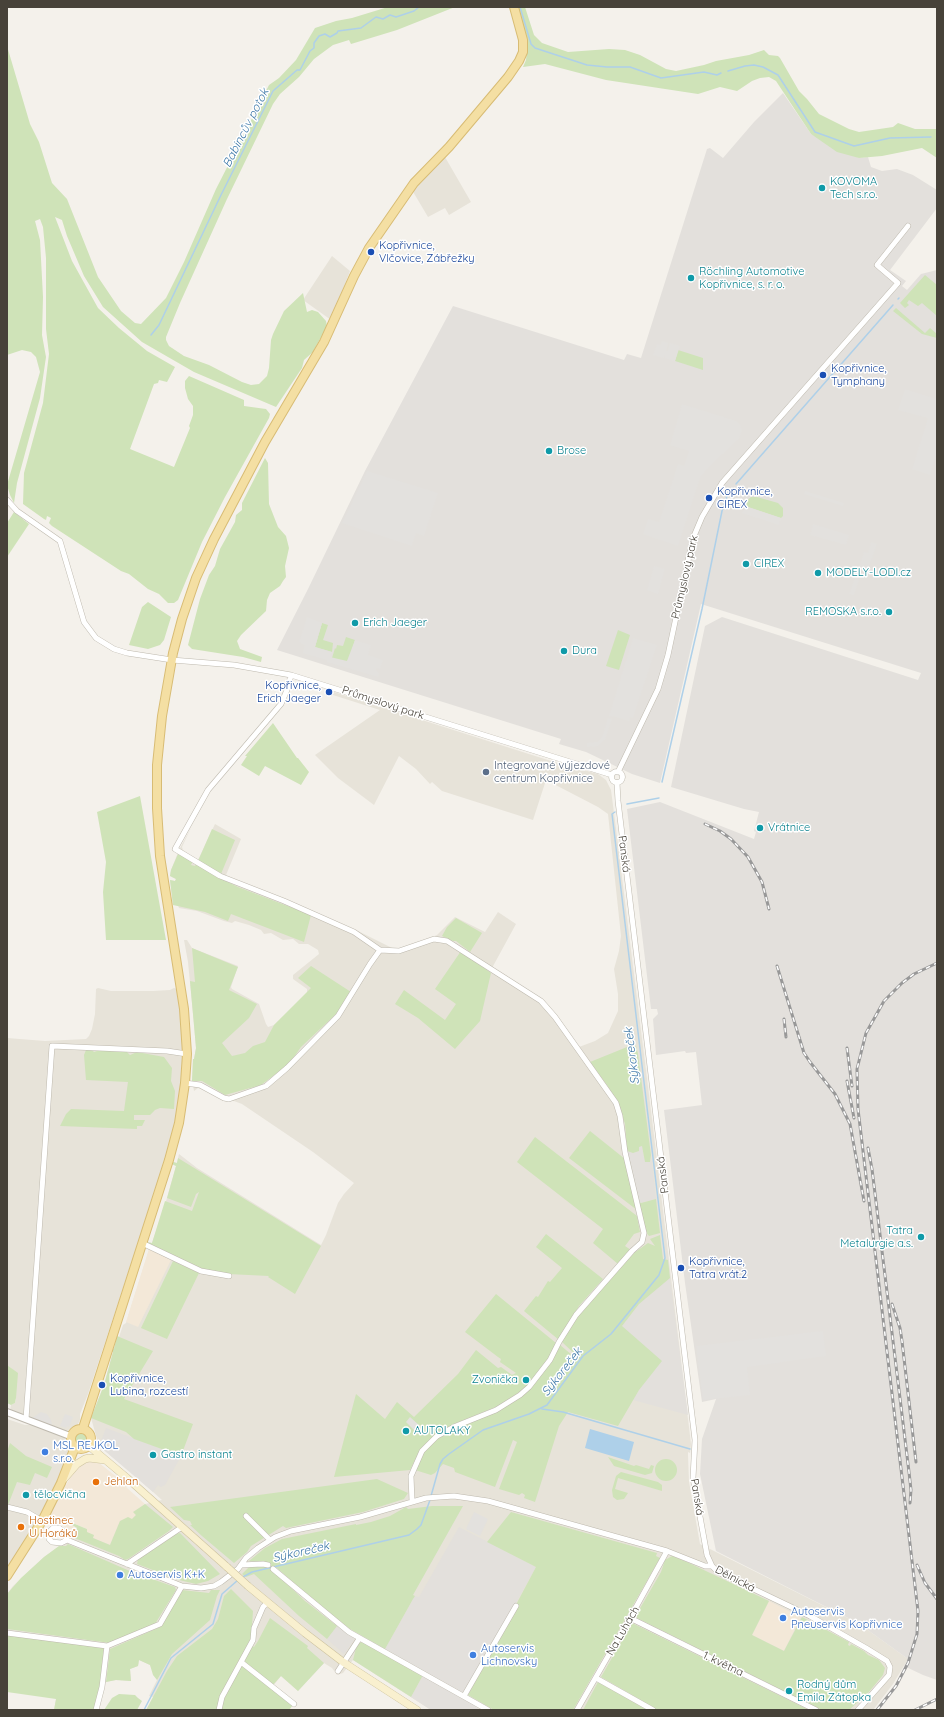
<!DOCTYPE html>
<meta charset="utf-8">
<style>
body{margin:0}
#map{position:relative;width:944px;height:1717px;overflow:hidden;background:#f4f1eb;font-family:Quicksand,sans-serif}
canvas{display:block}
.frame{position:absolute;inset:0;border:8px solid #474239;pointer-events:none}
</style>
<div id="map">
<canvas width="944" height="1717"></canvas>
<div class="frame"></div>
</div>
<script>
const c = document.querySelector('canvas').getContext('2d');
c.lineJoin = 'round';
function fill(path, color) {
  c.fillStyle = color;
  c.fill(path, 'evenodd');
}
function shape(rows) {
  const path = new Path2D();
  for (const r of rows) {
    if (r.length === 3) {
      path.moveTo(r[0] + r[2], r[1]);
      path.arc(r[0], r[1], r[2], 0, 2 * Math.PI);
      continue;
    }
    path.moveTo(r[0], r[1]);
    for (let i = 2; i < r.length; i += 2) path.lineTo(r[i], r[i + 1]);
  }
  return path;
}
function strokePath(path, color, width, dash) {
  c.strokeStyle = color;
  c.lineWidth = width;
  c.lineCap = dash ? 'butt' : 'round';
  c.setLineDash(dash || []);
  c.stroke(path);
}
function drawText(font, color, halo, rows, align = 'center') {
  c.font = font + ' Quicksand,sans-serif';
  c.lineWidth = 3;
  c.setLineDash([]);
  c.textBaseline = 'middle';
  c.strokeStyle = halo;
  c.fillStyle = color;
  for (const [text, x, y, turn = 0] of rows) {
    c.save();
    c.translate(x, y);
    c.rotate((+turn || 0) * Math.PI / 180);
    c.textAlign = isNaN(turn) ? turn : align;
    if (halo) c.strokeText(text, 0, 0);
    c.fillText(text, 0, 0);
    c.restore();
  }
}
fill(shape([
 [445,157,471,202,449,215,445,208,428,217,412,190,424,175],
 [332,256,350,271,331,320,303,300],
 [334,692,551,761,598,774,606,780,611,790,614,813,652,1119,691,1444,690,1453,688,1452,688,1455,689,1482,700,1544,858,1623,908,1659,893,1684,873,1710,431,1710,353,1660,343,1673,337,1675,332,1668,324,1663,298,1691,281,1676,273,1686,294,1703,289,1710,159,1710,162,1696,153,1697,149,1696,157,1680,150,1665,139,1660,138,1666,130,1669,131,1681,116,1680,106,1682,100,1688,54,1710,56,1699,7,1674,7,1594,13,1586,44,1557,72,1537,133,1512,145,1504,162,1500,125,1467,99,1446,91,1418,104,1385,113,1352,111,1351,112,1348,114,1349,117,1336,119,1337,123,1325,126,1323,149,1250,147,1242,152,1243,167,1198,176,1166,172,1164,173,1162,177,1163,179,1154,197,1168,321,1245,326,1235,338,1203,344,1194,354,1183,313,1152,242,1104,234,1101,227,1101,201,1089,198,1088,194,1091,192,1080,193,1059,194,1059,196,1048,194,1024,188,962,184,940,187,940,192,948,238,966,231,987,232,989,259,1004,266,1024,268,1027,274,1025,307,993,307,989,293,979,293,975,319,954,318,950,308,944,299,944,293,939,283,940,271,933,264,934,261,930,249,925,235,921,232,923,224,921,197,911,179,908,178,905,173,905,170,880,175,881,176,879,170,876,171,870,179,850,191,828,182,847,183,850,198,860,215,824,241,839,226,875,227,877,350,929,356,930,394,949,400,949,437,935,455,917,485,932,498,912,516,924,492,968,543,1000,559,1019,579,1047,595,1041,608,1033,618,1011,618,994,614,969,619,951,621,936,608,814,598,807,546,780,533,820,442,791,432,782,430,784,416,769,399,756,374,805,338,778,315,755,380,710,333,695],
 [98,988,111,991,153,991,170,990,174,988,179,990,183,1033,181,1088,177,1115,166,1158,88,1394,80,1414,80,1420,77,1426,66,1431,10,1410,11,1405,15,1403,16,1399,16,1384,12,1369,7,1365,7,1038,45,1041,86,1039,89,1036,92,1029,95,1014,96,989],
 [7,1419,25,1425,32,1425,62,1436,66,1438,69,1444,69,1451,52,1493,7,1571]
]), '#e7e3d9');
fill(shape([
 [149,1249,171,1260,138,1327,126,1322],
 [85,1460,98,1462,124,1483,127,1488,145,1504,134,1512,136,1515,132,1519,120,1521,110,1545,93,1538,86,1532,87,1529,70,1522,69,1523,77,1528,72,1537,65,1527,58,1523,48,1525,50,1520,47,1518,70,1478,77,1466],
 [769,1601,801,1617,784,1651,752,1635]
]), '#f3e8d8');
fill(shape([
 [783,93,811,134,859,158,868,157,871,167,882,171,897,169,913,175,937,190,937,208,890,270,906,281,902,286,907,290,921,274,937,270,937,1680,923,1675,904,1666,908,1659,858,1623,716,1551,700,1474,702,1439,716,1399,702,1402,685,1283,664,1110,702,1105,696,1052,686,1053,685,1051,656,1055,653,1019,658,1014,657,1009,651,1009,627,809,660,802,754,839,756,832,754,831,759,812,744,809,671,787,705,626,722,617,918,680,921,673,701,604,660,783,632,774,586,752,559,744,561,739,277,650,308,589,365,471,453,306,624,360,627,354,641,358,707,149,710,148,723,158,754,122],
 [625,1126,625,1136,639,1152,639,1147,642,1146,644,1158,651,1160,651,1155,656,1199,640,1203,638,1201,626,1151],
 [670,1278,688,1415,633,1400,639,1390,622,1326,639,1304],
 [106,1428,181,1456,165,1485,161,1487,158,1485,153,1492,99,1446],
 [459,1527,536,1567,465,1694,385,1649,415,1596,419,1597],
 [337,1626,354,1637,354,1640,344,1654,319,1632,327,1639],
 [423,1675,478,1707,477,1710,431,1710,411,1697]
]), '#e3e0dc');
fill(shape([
 [388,7,455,7,397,30,351,44,349,40,333,45,314,59,299,77,280,94,273,104,227,199,180,303,166,337,166,340,169,346,184,356,209,365,242,382,251,385,259,384,267,376,269,368,271,340,273,334,284,311,303,293,307,312,312,310,318,312,326,321,327,326,313,352,304,360,302,368,276,407,194,372,142,342,103,307,84,276,67,236,62,220,55,217,72,261,98,308,119,328,147,351,175,367,167,382,159,380,158,383,154,384,130,449,174,467,190,428,189,426,193,415,193,406,188,399,185,388,185,381,189,376,244,400,244,406,266,409,270,414,269,418,225,497,202,542,178,600,174,603,168,603,159,594,148,589,129,574,121,571,52,526,49,523,51,518,47,516,46,520,44,519,23,504,24,473,43,403,49,354,46,329,46,258,43,227,40,219,35,221,40,240,43,297,42,335,46,357,40,398,17,483,14,503,10,495,7,485,40,372,36,357,31,352,22,350,7,355,7,46,30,124,39,142,52,183,67,199,98,277,121,311,135,323,141,324,166,298,184,262,216,189,269,85,279,78,296,60,315,28,336,21,352,18],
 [518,7,525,7,534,35,542,43,568,52,609,49,625,50,640,55,666,69,676,71,704,65,716,61,749,55,764,50,769,55,778,56,780,58,799,91,807,99,819,114,849,129,859,132,893,127,898,123,915,129,937,129,937,158,922,148,882,156,859,158,837,152,811,134,776,81,769,77,760,78,752,81,737,91,720,87,698,94,606,80,545,64,523,67,526,60,528,41],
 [925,275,937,285,937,316,922,303,918,306,909,300,907,303,909,305,905,308,900,303],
 [896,308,925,333,930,328,937,334,937,338,922,334,893,311],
 [678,350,703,358,703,370,675,361],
 [265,458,268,463,269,504,278,527,286,536,289,548,285,566,286,577,283,581,280,586,270,593,267,600,266,611,241,635,237,641,240,649,262,657,261,662,243,657,192,649,188,645,200,599,209,575,215,566,220,549,235,522,236,515,242,510,242,503],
 [751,497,757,497,778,503,783,508,783,516,781,518,745,506,745,502],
 [14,512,29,524,7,557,7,523],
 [148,602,171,617,164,640,160,645,148,649,129,645,142,607],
 [322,623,328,625,323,640,333,643,332,652,315,647],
 [618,630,630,635,619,670,606,666],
 [346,637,355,640,349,659,346,662,332,658,335,648,336,649,337,645,343,646],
 [273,723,297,758,298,758,309,772,301,785,265,766,259,776,241,765,247,756,245,756],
 [140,796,166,940,106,940,103,892,106,862,97,812],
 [212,829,235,840,221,874,198,861],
 [178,854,193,861,191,865,195,866,196,864,218,877,238,887,311,915,304,942,231,914,228,921,205,912,173,905,170,880,175,881,176,879,170,876,171,870],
 [456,918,482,933,470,952,456,941,453,941,442,936,447,927],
 [192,948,238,967,229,990,257,1004,249,1018,222,1043,232,1056,245,1053,253,1046,265,1042,274,1025,311,988,298,978,311,966,351,992,337,1013,301,1047,289,1064,261,1085,225,1095,202,1081,192,1081,193,1059,194,1059,196,1048,190,981,195,982],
 [461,951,491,973,480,1021,455,1049,418,1018,395,1004,404,990,445,1020,456,1004,435,989],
 [632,1045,636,1046,638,1054,651,1155,650,1162,645,1162,642,1146,639,1147,639,1151,633,1153,627,1151,625,1124,618,1102,607,1085,590,1062],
 [86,1050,92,1050,94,1052,100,1050,127,1052,130,1055,137,1052,164,1057,172,1068,171,1081,175,1091,174,1109,160,1108,155,1110,150,1115,134,1115,134,1120,145,1120,142,1126,137,1126,137,1129,60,1126,66,1114,71,1109,124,1111,128,1082,86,1080,84,1055],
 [590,1131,625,1159,637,1210,569,1158],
 [535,1137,637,1216,640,1232,634,1234,625,1246,631,1250,618,1264,593,1243,603,1229,517,1162],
 [178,1158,321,1246,295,1294,268,1277,269,1276,228,1274,205,1270,146,1242,152,1243,165,1201,192,1211,199,1192,196,1194,191,1207,167,1198,176,1166,172,1164,173,1162,177,1163],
 [656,1199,660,1233,649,1236,644,1230,638,1201,641,1203],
 [546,1234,603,1279,579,1306,559,1340,524,1311,536,1296,538,1297,548,1281,550,1282,562,1268,536,1247],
 [660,1235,663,1259,668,1260,670,1278,639,1304,622,1326,662,1361,639,1390,618,1426,568,1412,559,1426,535,1502,524,1498,525,1495,522,1493,519,1495,499,1489,517,1442,513,1440,495,1487,455,1472,454,1468,443,1464,435,1473,431,1475,415,1470,422,1452,434,1441,458,1427,522,1395,560,1345,578,1360,579,1358,562,1342,571,1323,634,1253,648,1243,655,1246,650,1239],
 [173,1261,199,1273,167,1339,141,1328],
 [496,1294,556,1343,545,1364,527,1387,498,1406,454,1424,420,1450,410,1470,334,1477,356,1394,385,1419,397,1402,414,1417,458,1374,476,1350,498,1368,501,1367,512,1375,516,1373,500,1362,501,1359,498,1357,465,1332],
 [117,1336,153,1351,124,1399,193,1424,181,1456,134,1439,126,1432,91,1418,104,1385,113,1352,111,1351,112,1348,114,1349],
 [7,1365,18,1373,16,1398,15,1403,11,1405,7,1403],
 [81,1439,7],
 [10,1443,26,1456,52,1467,47,1478,35,1473,30,1485,17,1482,8,1505,7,1452],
 [608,1457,634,1466,636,1465,649,1469,651,1465,654,1466,652,1473,645,1475,614,1466],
 [666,1470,11],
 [621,1472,658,1482,662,1485,662,1491,618,1478,615,1489,628,1493,624,1499,617,1500,613,1497,612,1490,616,1476],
 [377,1479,408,1493,404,1499,363,1512,286,1528,283,1526,251,1546,247,1552,234,1563,202,1536,190,1525,192,1525,190,1521,184,1520,170,1507],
 [145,1504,173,1527,169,1531,128,1559,125,1560,119,1556,72,1537,77,1528,69,1523,70,1522,87,1529,87,1532,94,1535,93,1538,110,1545,120,1521,128,1517,132,1519,136,1515,133,1512],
 [432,1506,463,1506,413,1595,415,1596,413,1599,385,1649,350,1629,312,1599,277,1568,274,1569,267,1563,249,1561,265,1548,282,1539,356,1524,356,1525,371,1522,390,1516,406,1507,408,1509],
 [511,1512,657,1553,656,1556,660,1558,573,1710,494,1710,468,1695,536,1567,487,1542],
 [180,1533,182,1535,220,1574,208,1581,196,1584,179,1580,137,1564,138,1559,175,1534],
 [68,1544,132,1572,175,1587,176,1590,155,1624,110,1643,7,1629,7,1594,21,1578,44,1557,59,1546,66,1546],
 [672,1556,687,1562,769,1601,752,1635,784,1651,802,1617,849,1642,848,1645,850,1646,851,1644,864,1651,868,1655,879,1660,885,1668,883,1675,868,1693,849,1710,822,1710,635,1617,661,1572,665,1560],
 [261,1565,268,1566,305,1601,337,1626,327,1639,299,1616,254,1574,246,1577,242,1574,249,1567],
 [231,1589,253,1611,251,1641,217,1710,146,1710,167,1671,177,1656,212,1629,218,1619,224,1596],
 [182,1590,209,1593,211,1590,220,1590,217,1596,210,1620,172,1654,157,1680,153,1675,150,1665,139,1660,138,1666,130,1669,131,1681,116,1680,106,1682,110,1649,160,1627],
 [270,1618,308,1646,307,1648,324,1663,298,1691,281,1676,272,1686,244,1662,252,1645,254,1647,258,1641],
 [632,1623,809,1710,658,1710,601,1677],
 [7,1635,104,1648,100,1688,94,1710,54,1710,56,1699,7,1692],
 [362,1642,423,1675,411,1697,353,1660,357,1644],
 [241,1664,293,1705,289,1710,220,1710,228,1689],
 [598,1682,644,1708,646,1710,583,1710],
 [119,1694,135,1695,138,1698,142,1701,137,1710,104,1710,112,1698]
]), '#cfe3b8');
fill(shape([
 [662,341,668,343,666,351,668,351,670,343,680,346,675,361,665,358,665,355,664,358,653,355,657,344,661,345],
 [905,389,937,399,937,453,930,475,912,469,928,418,898,410],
 [682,404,736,421,740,425,742,430,739,439,708,468,700,478,678,546,643,534,648,519,659,522,678,464,684,466,689,451,670,445],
 [367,471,438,493,424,536,416,533,412,546,342,523],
 [805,491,844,503,843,506,804,494],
 [745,506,781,518,779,525,742,513],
 [813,524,849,535,846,545,810,535],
 [871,542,877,544,867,573,862,571,854,595,849,594,864,552,868,553],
 [654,566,665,569,658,594,647,590],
 [307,617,322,623,315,647,332,652,330,657,347,661,355,640,371,645,368,655,383,660,380,669,376,668,376,670,379,673,378,677,327,662,327,660,303,653,305,645,299,642],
 [633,638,657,645,633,718,630,717,629,721,613,716,613,717,609,716],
 [608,718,612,719,605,740,598,746,587,747,587,743,597,742,602,737],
 [823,1331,826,1356,747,1367,750,1395,703,1400,696,1346],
 [41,1412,47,1414,51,1420,52,1425,32,1418],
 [65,1414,73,1417,69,1427,67,1426,66,1428,60,1426],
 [410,1417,420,1426,418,1429,421,1431,418,1434,406,1422],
 [474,1512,488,1519,480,1536,466,1529]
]), '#e3e1de');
fill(shape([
 [590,1429,634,1442,629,1461,585,1448]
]), '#aed0e9');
strokePath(shape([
 [520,7,531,44,535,48,587,65,607,67,630,67,661,78,704,72,717,75,721,73],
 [728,71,745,66,754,65,763,67,778,75,815,132,854,146,890,138,931,137],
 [898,299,899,298],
 [151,335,159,325,221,195,273,91,297,70,300,70,310,51,314,48,314,43,319,36,325,34,330,37,337,33,338,31,361,28,376,17,383,19,390,15,396,17,414,11,419,7],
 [736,484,893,305],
 [662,782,702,609,722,511,728,493,731,490],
 [627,804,659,798],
 [542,1409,563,1412,690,1449],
 [431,1496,440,1464,443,1459,449,1454,483,1430,529,1414,547,1405,583,1356,611,1334,659,1275,665,1258,612,814,615,812],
 [241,1578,252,1572,409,1535,417,1529,421,1525,430,1500],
 [144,1710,171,1658,213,1624,222,1594,238,1580]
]), '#aed0e9', 1.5);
const minor = shape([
 [7,500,17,511,60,541,84,622,96,638,114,649,127,653,172,660,234,665,291,675,612,775],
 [291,675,287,690,281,704,208,790,175,849,220,876,284,901,354,932,380,950,399,951,434,939,447,941,541,1001,555,1017,616,1103,620,1116,625,1152,644,1233,642,1242,632,1251,576,1315,559,1342,550,1360,529,1387,520,1395,496,1410,456,1426,437,1436,422,1451,411,1476,412,1501],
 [617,777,5.5],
 [618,772,658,689,668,655,689,556,694,536,702,517,722,483,898,283,877,265,908,226],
 [617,783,618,801,695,1440,693,1478,707,1555,712,1566,718,1572,810,1616,866,1648,887,1661,890,1667,889,1675,858,1710],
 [185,1083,200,1085,224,1098,229,1099,266,1086,287,1068,338,1016,370,964,380,950],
 [142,1243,201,1271,229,1276],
 [26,1419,52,1046,167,1051,187,1054],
 [7,1507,27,1512,42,1521],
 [246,1516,270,1540],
 [67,1540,64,1532,59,1528,53,1528,49,1532,49,1539,52,1542,61,1543,67,1540,182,1586,201,1588,214,1586,221,1582,238,1569,246,1558,258,1548,275,1537,291,1531,360,1517,426,1498,454,1496,488,1501,667,1551,705,1566,712,1566],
 [127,1564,182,1527],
 [241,1565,263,1564,268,1565],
 [273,1569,349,1632,488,1710],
 [630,1618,816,1710],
 [7,1633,107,1646,160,1624,182,1586],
 [241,1662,294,1704],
 [338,1671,359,1639],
 [596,1678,653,1710],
 [464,1696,516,1606],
 [96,1710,102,1687,107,1646],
 [219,1710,222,1697,253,1640,254,1628,263,1607,267,1603],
 [577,1710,630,1618,667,1551]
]);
const tertiary = shape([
 [7,1412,70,1436]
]);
const secondary = shape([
 [89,1446,127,1478,227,1567],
 [64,1479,77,1464,85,1459,89,1458,105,1460],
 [248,1586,305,1633,343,1662,417,1710]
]);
const primary = shape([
 [83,1428,169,1160,179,1123,185,1083,187,1054,184,1009,160,856,157,808,157,765,162,716,173,653,182,619,196,578,214,539,265,442,324,342,354,276,369,248,414,183,449,147,508,77,519,61,523,52,523,40,514,7],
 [81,1439,10],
 [7,1576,42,1521,61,1483,75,1447]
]);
strokePath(minor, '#beb9ae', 6);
strokePath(tertiary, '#beb9ae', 8);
strokePath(secondary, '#cec39f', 8);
strokePath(primary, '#d8bc74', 10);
strokePath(minor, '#fff', 5);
strokePath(tertiary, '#fff', 6);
strokePath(secondary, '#f9f0cf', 7);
strokePath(primary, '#f4dfa3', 8);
const rail = shape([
 [705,824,720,831,731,839,748,857,762,882,769,909],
 [777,966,804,1053,810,1062,835,1094,850,1124,864,1201],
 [784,1019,786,1037],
 [847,1048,852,1086],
 [847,1081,854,1118],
 [868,1148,872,1169,909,1472,911,1490,910,1503],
 [892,1304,900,1328,902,1341,916,1462],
 [917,1565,925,1583,937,1599],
 [877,1710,896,1686,908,1663,917,1634,918,1611,858,1109,857,1069,866,1033,884,1001,902,983,914,974,937,963],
 [915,1710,937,1699]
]);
strokePath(rail, '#989898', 3);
strokePath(rail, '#fff', 1.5, [4.5]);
const secondaryBridge = shape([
 [227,1567,248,1586]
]);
strokePath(secondaryBridge, '#cec39f', 8, []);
strokePath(secondaryBridge, '#f9f0cf', 7);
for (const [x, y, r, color] of [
 [822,188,4,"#0f9aa8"],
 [371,252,4,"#1a4fb4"],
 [691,278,4,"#0f9aa8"],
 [823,375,4,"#1a4fb4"],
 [549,451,4,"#0f9aa8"],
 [709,498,4,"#1a4fb4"],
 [746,564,4,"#0f9aa8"],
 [818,573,4,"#0f9aa8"],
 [889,612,4,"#0f9aa8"],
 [355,623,4,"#0f9aa8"],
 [564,651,4,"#0f9aa8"],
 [329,692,4,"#1a4fb4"],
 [486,772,4,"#5c6f8a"],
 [760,828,4,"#0f9aa8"],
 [921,1237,4,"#0f9aa8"],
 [681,1268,4,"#1a4fb4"],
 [526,1380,4,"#0f9aa8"],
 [102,1385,4,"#1a4fb4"],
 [406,1431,4,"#0f9aa8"],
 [45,1452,4,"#3f7fe0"],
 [153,1455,4,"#0f9aa8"],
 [96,1482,4,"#e8710a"],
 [26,1495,4,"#0f9aa8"],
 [21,1527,4,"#e8710a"],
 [120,1575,4,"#3f7fe0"],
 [783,1618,4,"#3f7fe0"],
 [473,1655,4,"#3f7fe0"],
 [789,1691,4,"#0f9aa8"]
]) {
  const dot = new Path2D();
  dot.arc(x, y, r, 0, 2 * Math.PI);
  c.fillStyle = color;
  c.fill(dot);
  strokePath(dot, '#fff', 1.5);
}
drawText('11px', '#0d838f', '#fff', [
 ["KOVOMA",830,182],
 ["Tech s.r.o.",830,195],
 ["Röchling Automotive",699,272],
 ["Kopřivnice, s. r. o.",699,285],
 ["Brose",557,451],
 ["CIREX",754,564],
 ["MODELY-LODI.cz",826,573],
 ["REMOSKA s.r.o.",881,612,"right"],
 ["Erich Jaeger",363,623],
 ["Dura",572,651],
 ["Vrátnice",768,828],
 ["Tatra",913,1231,"right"],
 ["Metalurgie a.s.",913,1244,"right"],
 ["Zvonička",518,1380,"right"],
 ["AUTOLAKY",414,1431],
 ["Gastro instant",161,1455],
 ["tělocvična",34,1495],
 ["Rodný dům",797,1685],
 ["Emila Zátopka",797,1698]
], 'left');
drawText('11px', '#164399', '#fff', [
 ["Kopřivnice,",379,246],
 ["Vlčovice, Zábřežky",379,259],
 ["Kopřivnice,",831,369],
 ["Tymphany",831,382],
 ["Kopřivnice,",717,492],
 ["CIREX",717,505],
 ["Kopřivnice,",321,686,"right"],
 ["Erich Jaeger",321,699,"right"],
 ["Kopřivnice,",689,1262],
 ["Tatra vrát.2",689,1275],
 ["Kopřivnice,",110,1379],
 ["Lubina, rozcestí",110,1392]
], 'left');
drawText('11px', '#474239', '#fff', [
 ["Průmyslový park",685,577,-77],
 ["Průmyslový park",383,703,18],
 ["Panská",624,854,83],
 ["Panská",663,1175,-97],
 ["Panská",697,1497,81],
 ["Dělnická",735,1579,28],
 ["Na Luhách",623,1631,-60],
 ["1. května",723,1664,26]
]);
drawText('11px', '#4e5e75', '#fff', [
 ["Integrované výjezdové",494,766],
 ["centrum Kopřivnice",494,779]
], 'left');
drawText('11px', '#366cbe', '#fff', [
 ["MSL REJKOL",53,1446],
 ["s.r.o.",53,1459],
 ["Autoservis K+K",128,1575],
 ["Autoservis",791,1612],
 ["Pneuservis Kopřivnice",791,1625],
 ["Autoservis",481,1649],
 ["Lichnovsky",481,1662]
], 'left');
drawText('11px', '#c56008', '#fff', [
 ["Jehlan",104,1482],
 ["Hostinec",29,1521],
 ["U Horáků",29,1534]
], 'left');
drawText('italic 12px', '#3d78a8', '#fff', [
 ["Babincův potok",246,128,-63],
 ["Sýkoreček",632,1056,-97],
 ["Sýkoreček",562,1372,-52],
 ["Sýkoreček",301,1552,-13]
]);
</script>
